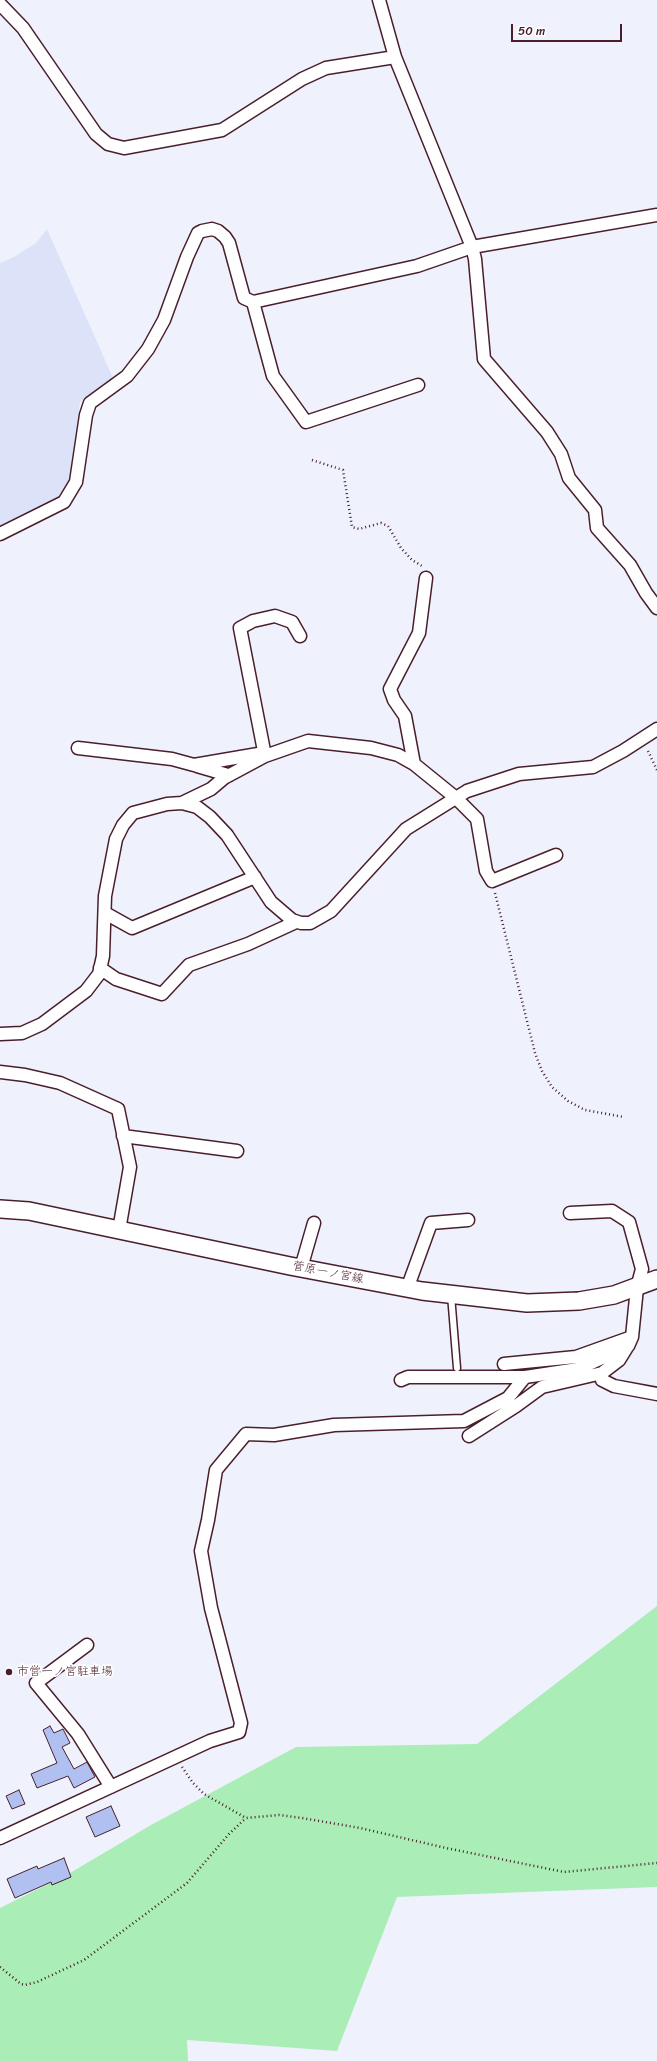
<!DOCTYPE html>
<meta charset="utf-8">
<style>
body{margin:0}
#map{position:relative;width:657px;height:2061px;overflow:hidden;background:#eff2fc;font-family:Sriracha,sans-serif}
canvas{display:block}
.scale{position:absolute;left:511px;top:24px;width:111px;height:18px;box-sizing:border-box;border:2px solid #4a1f2b;border-top:0;padding-left:5px;font-size:12px;line-height:14px;white-space:nowrap;color:#4a1f2b;-webkit-text-stroke:3px #fff;paint-order:stroke}
</style>
<div id="map">
<canvas width="657" height="2061"></canvas>
<div class="scale">50 m</div>
</div>
<script>
const c = document.querySelector('canvas').getContext('2d');
c.lineJoin = 'round';
function fill(path, color) {
  c.fillStyle = color;
  c.fill(path, 'evenodd');
}
function shape(rows) {
  const path = new Path2D();
  for (const r of rows) {
    path.moveTo(r[0], r[1]);
    for (let i = 2; i < r.length; i += 2) path.lineTo(r[i], r[i + 1]);
  }
  return path;
}
function strokePath(path, color, width, dash) {
  c.strokeStyle = color;
  c.lineWidth = width;
  c.lineCap = dash ? 'butt' : 'round';
  c.setLineDash(dash || []);
  c.stroke(path);
}
function drawText(font, color, halo, rows, align = 'center') {
  c.font = font + ' Sriracha,"Klee One",sans-serif';
  c.lineWidth = 3.5;
  c.setLineDash([]);
  c.textBaseline = 'middle';
  c.strokeStyle = halo;
  c.fillStyle = color;
  for (const [text, x, y, turn = 0] of rows) {
    c.save();
    c.translate(x, y);
    c.rotate((+turn || 0) * Math.PI / 180);
    c.textAlign = isNaN(turn) ? turn : align;
    if (halo) c.strokeText(text, 0, 0);
    c.fillText(text, 0, 0);
    c.restore();
  }
}
fill(shape([
 [47,229,113,378,80,402,69,481,57,498,0,528,0,263,14,257,36,243]
]), '#dce3f8');
fill(shape([
 [657,1606,657,1887,397,1897,337,2051,187,2040,188,2061,0,2061,0,1908,70,1873,151,1825,296,1747,477,1744]
]), '#aaedb7');
const building = shape([
 [50,1726,54,1733,63,1729,70,1743,62,1747,74,1769,87,1762,95,1777,74,1788,68,1776,37,1788,31,1774,57,1763,43,1730,50,1726],
 [19,1790,25,1804,12,1809,6,1796,19,1790],
 [111,1806,120,1826,95,1837,86,1817,111,1806],
 [64,1858,71,1877,52,1885,51,1882,15,1898,7,1879,37,1866,38,1869,64,1858]
]);
fill(building, '#b0c0f0');
strokePath(building, '#4a1f2b', 1);
const lane = shape([
 [451,1295,457,1368]
]);
const street = shape([
 [379,0,395,57,472,247,475,259,484,359,547,432,561,454,569,478,595,510,597,528,630,565,646,593,657,608],
 [0,4,23,28,96,134,108,144,124,148,222,130,302,79,326,68,395,57],
 [253,302,273,376,306,422,418,385],
 [0,534,64,502,76,482,86,415,90,403,127,376,148,349,164,320,187,257,198,233,202,231,212,229,218,231,225,237,229,243,244,298,253,302,417,266,472,247,657,215],
 [426,578,419,633,390,689,394,700,405,716,414,764,456,798,477,819,486,871,492,881,556,855],
 [78,748,172,759,194,765,264,753],
 [265,756,240,628,253,621,275,616,292,622,300,636],
 [197,766,228,775],
 [182,803,211,789,224,778,265,756,308,741,371,748,398,755,414,764],
 [105,913,132,928,255,877],
 [100,968,116,979,162,994,189,965,248,944,296,922],
 [0,1034,22,1033,42,1024,86,991,99,974,103,956,105,896,116,839,123,825,133,813,167,804,182,803,197,807,210,817,227,835,271,902,292,920,301,923,310,923,331,911,406,829,467,791,519,774,593,767,623,751,657,729],
 [0,1072,25,1075,60,1083,118,1109,130,1167,119,1230],
 [123,1136,237,1151],
 [301,1268,314,1223],
 [407,1289,431,1223,468,1220],
 [627,1347,619,1360,602,1373,602,1380,614,1386,657,1394],
 [504,1364,576,1357,632,1337],
 [401,1380,408,1377,525,1377],
 [469,1436,516,1406,542,1387,602,1373],
 [87,1645,36,1683,78,1734,111,1787],
 [0,1838,210,1741,239,1732,241,1723,211,1608,201,1551,208,1520,216,1470,246,1434,274,1435,334,1425,464,1421,508,1398,525,1377,578,1369,628,1346,632,1337,637,1288,642,1269,629,1222,612,1211,570,1213]
]);
const secondary = shape([
 [0,1209,29,1211,290,1266,422,1291,527,1303,579,1301,614,1295,657,1279]
]);
strokePath(lane, '#4a1f2b', 9);
strokePath(street, '#4a1f2b', 15);
strokePath(secondary, '#4a1f2b', 20);
strokePath(shape([
 [312,460,343,470,352,527,359,529,381,523,388,526,401,548,412,560,422,566],
 [648,751,657,770],
 [495,893,535,1053,542,1071,552,1087,568,1101,585,1110,624,1117],
 [182,1767,193,1783,204,1794,246,1818,279,1815,302,1818,360,1828,446,1848,564,1872,657,1863],
 [0,1967,21,1984,25,1985,37,1982,84,1960,187,1883,229,1834,246,1818]
]), '#4a1f2b', 2.5, [1, 3]);
strokePath(lane, '#fff', 6);
strokePath(street, '#fff', 12);
strokePath(secondary, '#fff', 17);
for (const [x, y, r, color] of [
 [9,1672,4,"#4a1f2b"]
]) {
  const dot = new Path2D();
  dot.arc(x, y, r, 0, 2 * Math.PI);
  c.fillStyle = color;
  c.fill(dot);
  strokePath(dot, '#fff', 1.5);
}
drawText('12px', '#4a1f2b', '#fff', [
 ["菅原一ノ宮線",328,1273,11]
]);
drawText('12px', '#4a1f2b', '#fff', [
 ["市営一ノ宮駐車場",17,1672]
], 'left');
</script>
